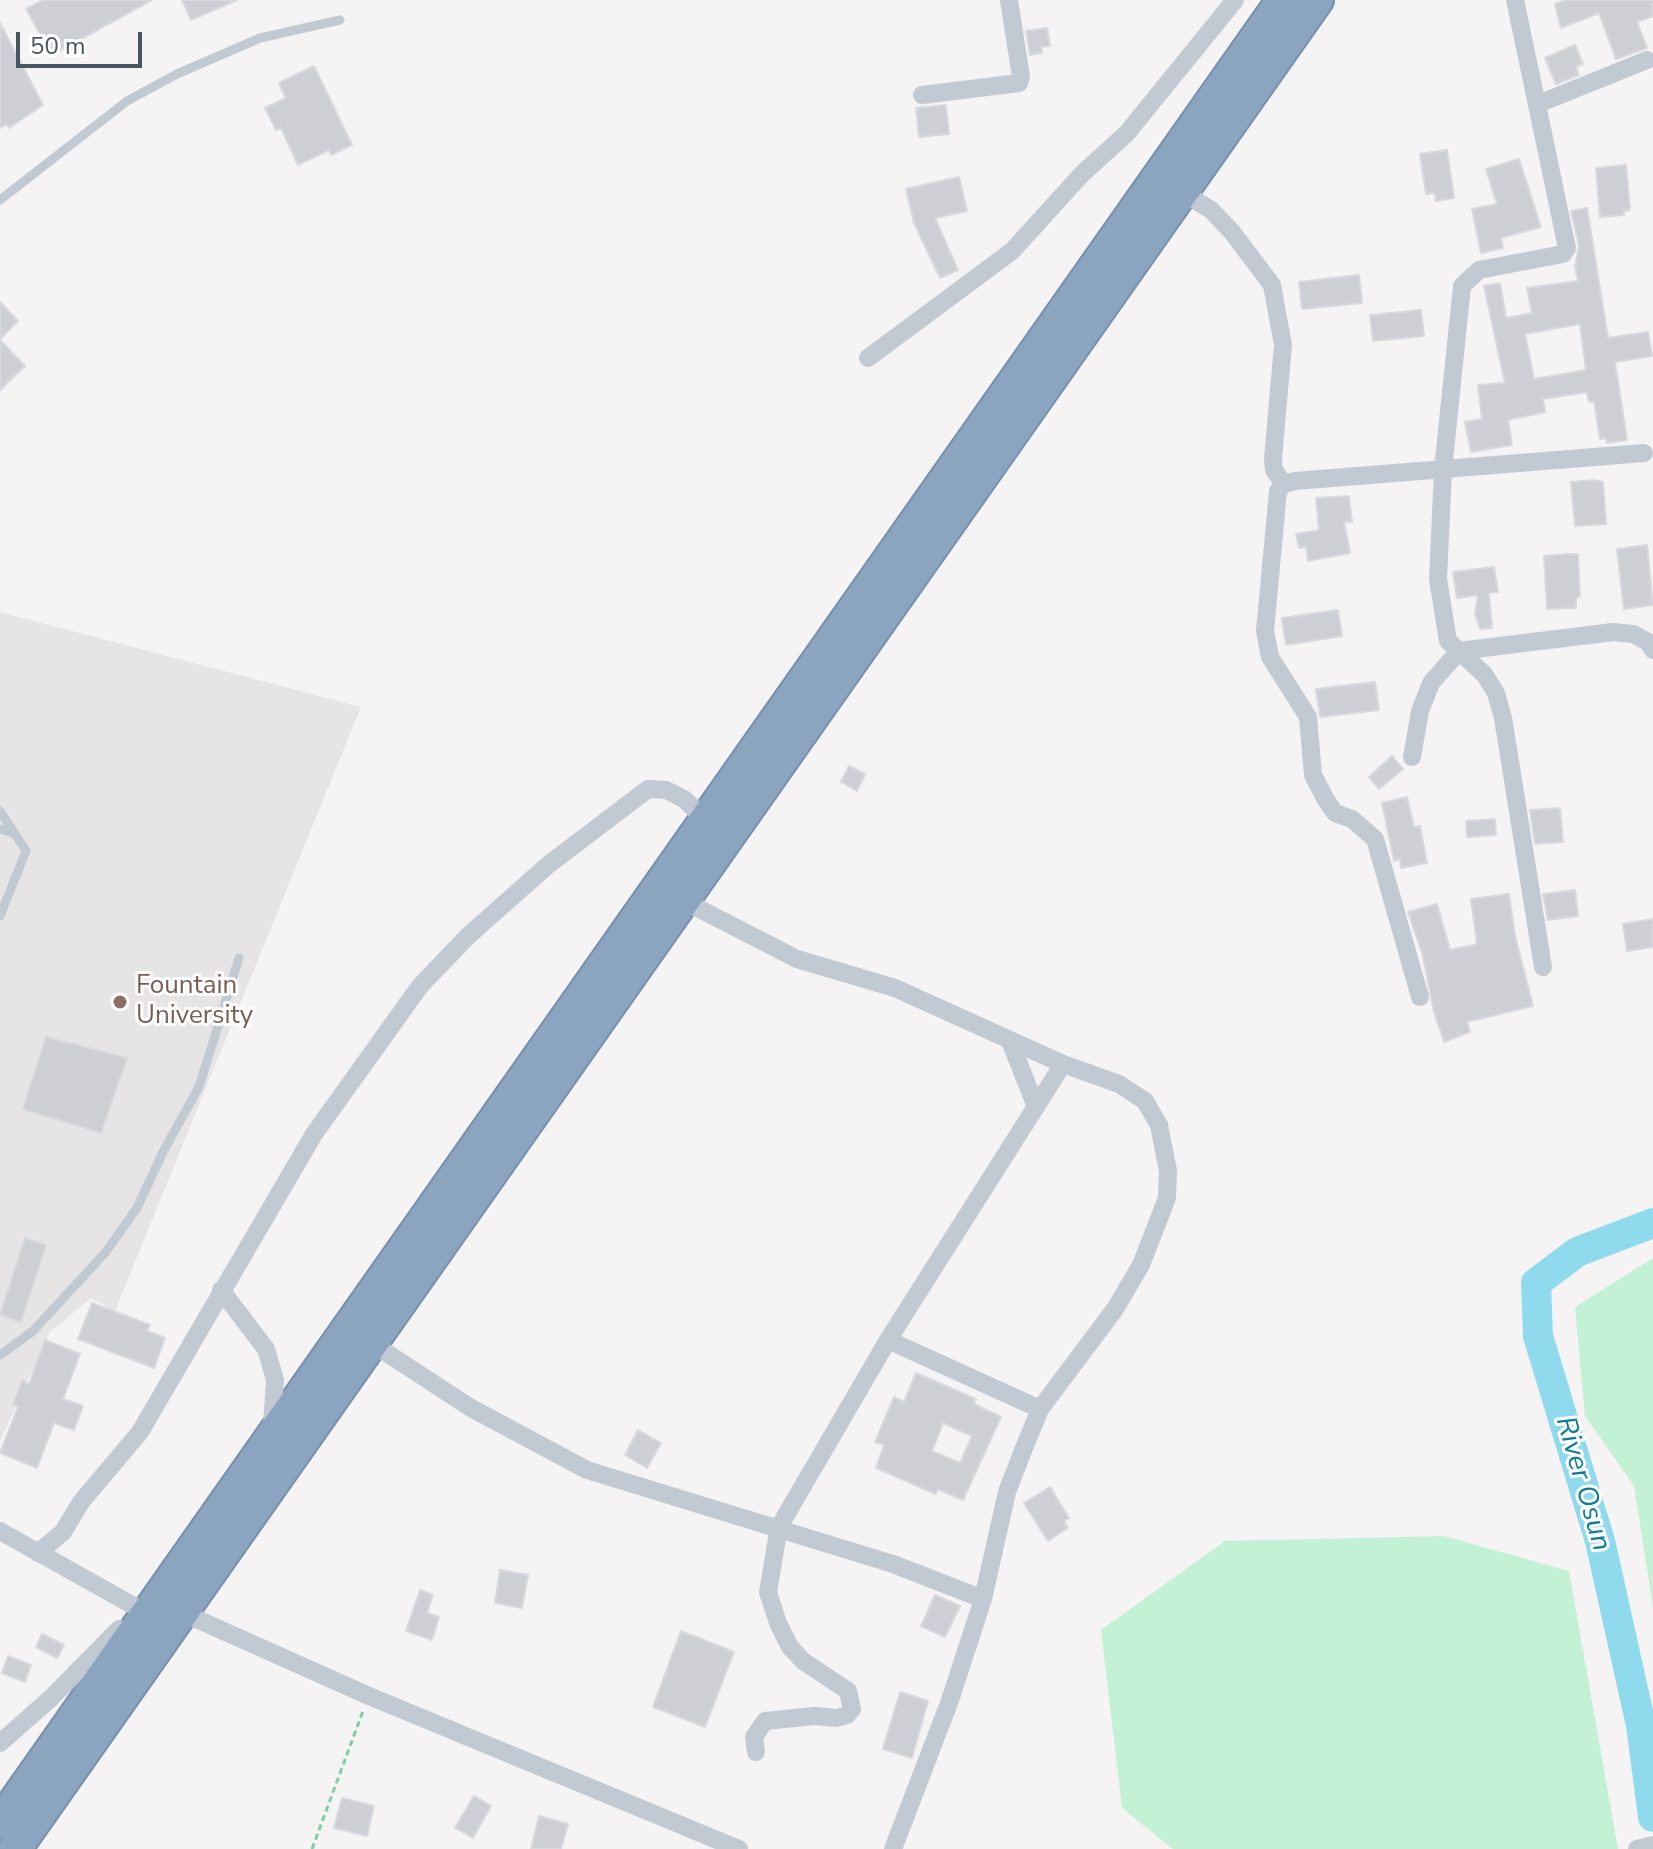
<!DOCTYPE html>
<style>
body{margin:0}
#map{position:relative;width:1653px;height:1849px;overflow:hidden;background:#f5f3f3;font-family:"Nunito Sans",sans-serif}
canvas{display:block}
.scale{position:absolute;left:16px;top:32px;width:126px;height:36px;box-sizing:border-box;border:4px solid #4a5661;border-top:0;padding-left:10px;font-size:24px;line-height:28px;white-space:nowrap;color:#4a5661;-webkit-text-stroke:6px #fff;paint-order:stroke}
</style>
<div id="map">
<canvas width="1653" height="1849"></canvas>
<div class="scale">50 m</div>
</div>
<script>
const c = document.querySelector('canvas').getContext('2d');
c.lineJoin = 'round';
function fill(path, color) {
  c.fillStyle = color;
  c.fill(path, 'evenodd');
}
function shape(rows) {
  const path = new Path2D();
  for (const r of rows) {
    path.moveTo(r[0], r[1]);
    for (let i = 2; i < r.length; i += 2) path.lineTo(r[i], r[i + 1]);
  }
  return path;
}
function strokePath(path, color, width, dash) {
  c.strokeStyle = color;
  c.lineWidth = width;
  c.lineCap = dash ? 'butt' : 'round';
  c.setLineDash(dash || []);
  c.stroke(path);
}
function drawText(font, color, halo, rows, align = 'center') {
  c.font = font + ' "Nunito Sans",sans-serif';
  c.lineWidth = 6;
  c.setLineDash([]);
  c.textBaseline = 'middle';
  c.strokeStyle = halo;
  c.fillStyle = color;
  for (const [text, x, y, turn = 0] of rows) {
    c.save();
    c.translate(x, y);
    c.rotate((+turn || 0) * Math.PI / 180);
    c.textAlign = isNaN(turn) ? turn : align;
    if (halo) c.strokeText(text, 0, 0);
    c.fillText(text, 0, 0);
    c.restore();
  }
}
fill(shape([
 [0,612,361,707,115,1311,91,1298,50,1332,0,1441]
]), '#e6e4e5');
fill(shape([
 [1653,1258,1653,1608,1634,1486,1585,1416,1575,1307],
 [1444,1536,1569,1571,1618,1849,1173,1849,1122,1808,1101,1630,1225,1541]
]), '#c3f1d5');
strokePath(shape([
 [1653,1223,1577,1252,1536,1283,1538,1336,1600,1541,1641,1725,1653,1817]
]), '#90daee', 30);
const building = shape([
 [43,0,152,0,52,55,26,9,43,0],
 [182,0,237,0,191,20,182,0],
 [1566,0,1653,0,1653,16,1637,22,1647,48,1616,59,1599,13,1561,28,1555,4,1566,0],
 [0,23,43,105,9,128,7,124,0,128,0,23],
 [1047,28,1050,46,1041,47,1042,53,1030,55,1026,31,1047,28],
 [1575,45,1583,64,1576,67,1579,75,1556,84,1545,58,1575,45],
 [314,66,352,145,331,155,329,150,298,165,281,128,276,130,265,108,286,98,279,83,314,66],
 [946,105,949,134,919,137,916,108,946,105],
 [1447,150,1454,198,1436,201,1435,193,1426,194,1420,154,1447,150],
 [1519,159,1541,227,1501,238,1503,248,1481,253,1472,209,1497,204,1486,169,1519,159],
 [1626,165,1630,210,1624,211,1624,215,1600,217,1596,168,1626,165],
 [959,177,967,211,935,218,958,270,940,278,914,223,906,189,959,177],
 [1587,208,1608,338,1648,332,1652,356,1615,362,1627,440,1607,443,1606,438,1600,439,1594,401,1589,402,1587,392,1543,399,1545,412,1508,420,1512,445,1471,452,1465,422,1482,419,1478,385,1505,383,1484,286,1500,283,1506,318,1532,313,1527,288,1578,281,1575,266,1579,246,1571,211,1587,208],
 [1580,324,1586,370,1534,379,1525,334,1580,324],
 [1359,275,1362,303,1302,309,1299,282,1359,275],
 [0,302,18,321,0,339,0,302],
 [1421,310,1424,336,1373,341,1370,315,1421,310],
 [0,340,25,366,0,390,0,340],
 [1594,480,1603,482,1606,524,1575,526,1571,482,1594,480],
 [1349,496,1352,522,1344,522,1350,553,1308,561,1306,547,1299,548,1296,534,1319,530,1316,498,1349,496],
 [1647,545,1653,605,1624,609,1617,549,1647,545],
 [1567,554,1578,554,1580,597,1576,598,1576,608,1547,609,1544,556,1567,554],
 [1494,567,1498,592,1489,593,1492,628,1480,629,1475,614,1478,595,1457,598,1453,572,1494,567],
 [1338,610,1342,636,1286,645,1282,618,1338,610],
 [1375,682,1379,710,1320,717,1316,689,1375,682],
 [1392,756,1403,769,1379,789,1369,777,1392,756],
 [849,766,865,774,857,791,841,782,849,766],
 [1407,797,1414,827,1420,826,1427,863,1401,868,1400,859,1394,861,1382,803,1407,797],
 [1560,808,1563,842,1535,844,1530,810,1560,808],
 [1495,819,1496,835,1467,837,1466,821,1495,819],
 [1575,890,1578,916,1548,920,1543,894,1575,890],
 [1509,894,1515,936,1533,1006,1467,1022,1470,1032,1444,1042,1434,1012,1423,956,1408,912,1437,904,1450,950,1477,944,1471,899,1509,894],
 [1653,919,1653,947,1627,951,1623,924,1653,919],
 [46,1037,127,1058,101,1133,23,1109,46,1037],
 [25,1238,46,1245,21,1322,0,1315,25,1238],
 [92,1303,150,1325,147,1331,165,1338,154,1368,78,1339,92,1303],
 [45,1340,80,1354,63,1399,83,1406,74,1430,54,1423,37,1468,0,1453,18,1407,13,1404,22,1381,29,1384,45,1340],
 [916,1373,976,1399,974,1404,1001,1417,963,1500,938,1489,936,1494,876,1468,884,1445,875,1442,894,1397,904,1402,916,1373],
 [943,1423,972,1436,960,1463,932,1451,943,1423],
 [638,1430,661,1443,647,1468,625,1455,638,1430],
 [1050,1487,1069,1518,1064,1521,1068,1528,1048,1541,1024,1503,1050,1487],
 [500,1570,528,1575,522,1608,495,1603,500,1570],
 [420,1590,433,1595,427,1613,439,1617,432,1640,406,1631,420,1590],
 [935,1595,960,1606,945,1637,921,1626,935,1595],
 [681,1631,734,1652,705,1727,653,1707,681,1631],
 [42,1634,64,1645,57,1658,36,1647,42,1634],
 [8,1656,31,1665,25,1682,2,1673,8,1656],
 [900,1692,928,1701,912,1758,883,1749,900,1692],
 [474,1796,491,1806,473,1838,455,1828,474,1796],
 [342,1798,374,1806,367,1836,334,1828,342,1798],
 [539,1816,568,1824,561,1849,531,1849,539,1816]
]);
fill(building, '#cdcfd5');
strokePath(building, '#d7d9de', 2);
const highway = shape([
 [0,1823,1283,0],
 [15,1849,1317,0]
]);
strokePath(highway, '#7690ad', 36);
strokePath(shape([
 [312,1849,363,1711]
]), '#7ad0a6', 3, [6, 4]);
strokePath(shape([
 [0,200,127,101,177,74,260,38,340,20],
 [0,811,15,834],
 [0,829,15,834,26,851,0,916],
 [0,1355,33,1331,105,1253,137,1208,164,1150,199,1087,239,958]
]), '#c1cad2', 9);
strokePath(shape([
 [1515,0,1567,248,1563,254,1479,270,1462,286,1443,470,1438,579,1448,641,1484,674,1496,693,1503,718,1543,967],
 [922,95,1019,83,1021,77,1009,0],
 [1538,104,1647,60],
 [1182,192,1211,210,1232,232,1272,285,1283,345,1273,459,1274,470,1284,484],
 [868,358,1012,251,1082,174,1127,133,1235,0],
 [1412,757,1420,711,1431,683,1459,651,1613,632,1633,634,1648,642,1653,650],
 [684,901,797,959,895,988,1063,1064,1119,1084,1145,1101,1159,1125,1168,1171,1167,1198,1141,1265,1115,1309,1040,1409,1024,1448,1007,1492,983,1599,949,1703,893,1849],
 [1420,997,1375,839,1352,819,1335,813,1326,800,1313,775,1308,717,1270,657,1265,631,1278,491,1284,484,1295,481,1644,453],
 [1010,1041,1036,1107],
 [221,1290,266,1349,275,1380,272,1426],
 [888,1340,1040,1409],
 [373,1344,471,1408,587,1470,893,1564,983,1599],
 [0,1531,150,1615],
 [38,1553,63,1532,81,1502,140,1432,314,1134,420,986,468,936,548,865,648,789,666,790,684,799,706,820],
 [181,1612,369,1696,739,1849],
 [0,1743,51,1698,119,1629],
 [756,1752,754,1737,765,1721,814,1716,837,1718,847,1715,852,1709,848,1691,803,1661,790,1647,778,1623,768,1592,779,1527,888,1340,1063,1064],
 [1637,1849,1653,1845]
]), '#c1cad2', 18);
strokePath(highway, '#8ba5c1', 32);
for (const [x, y, r, color] of [
 [120,1002,8,"#8d6e63"]
]) {
  const dot = new Path2D();
  dot.arc(x, y, r, 0, 2 * Math.PI);
  c.fillStyle = color;
  c.fill(dot);
  strokePath(dot, '#fff', 3);
}
drawText('26px', '#785e54', '#fff', [
 ["Fountain",136,987],
 ["University",136,1017]
], 'left');
drawText('italic 28px', '#0c7c9b', '#fff', [
 ["River Osun",1582,1484,74]
]);
</script>
